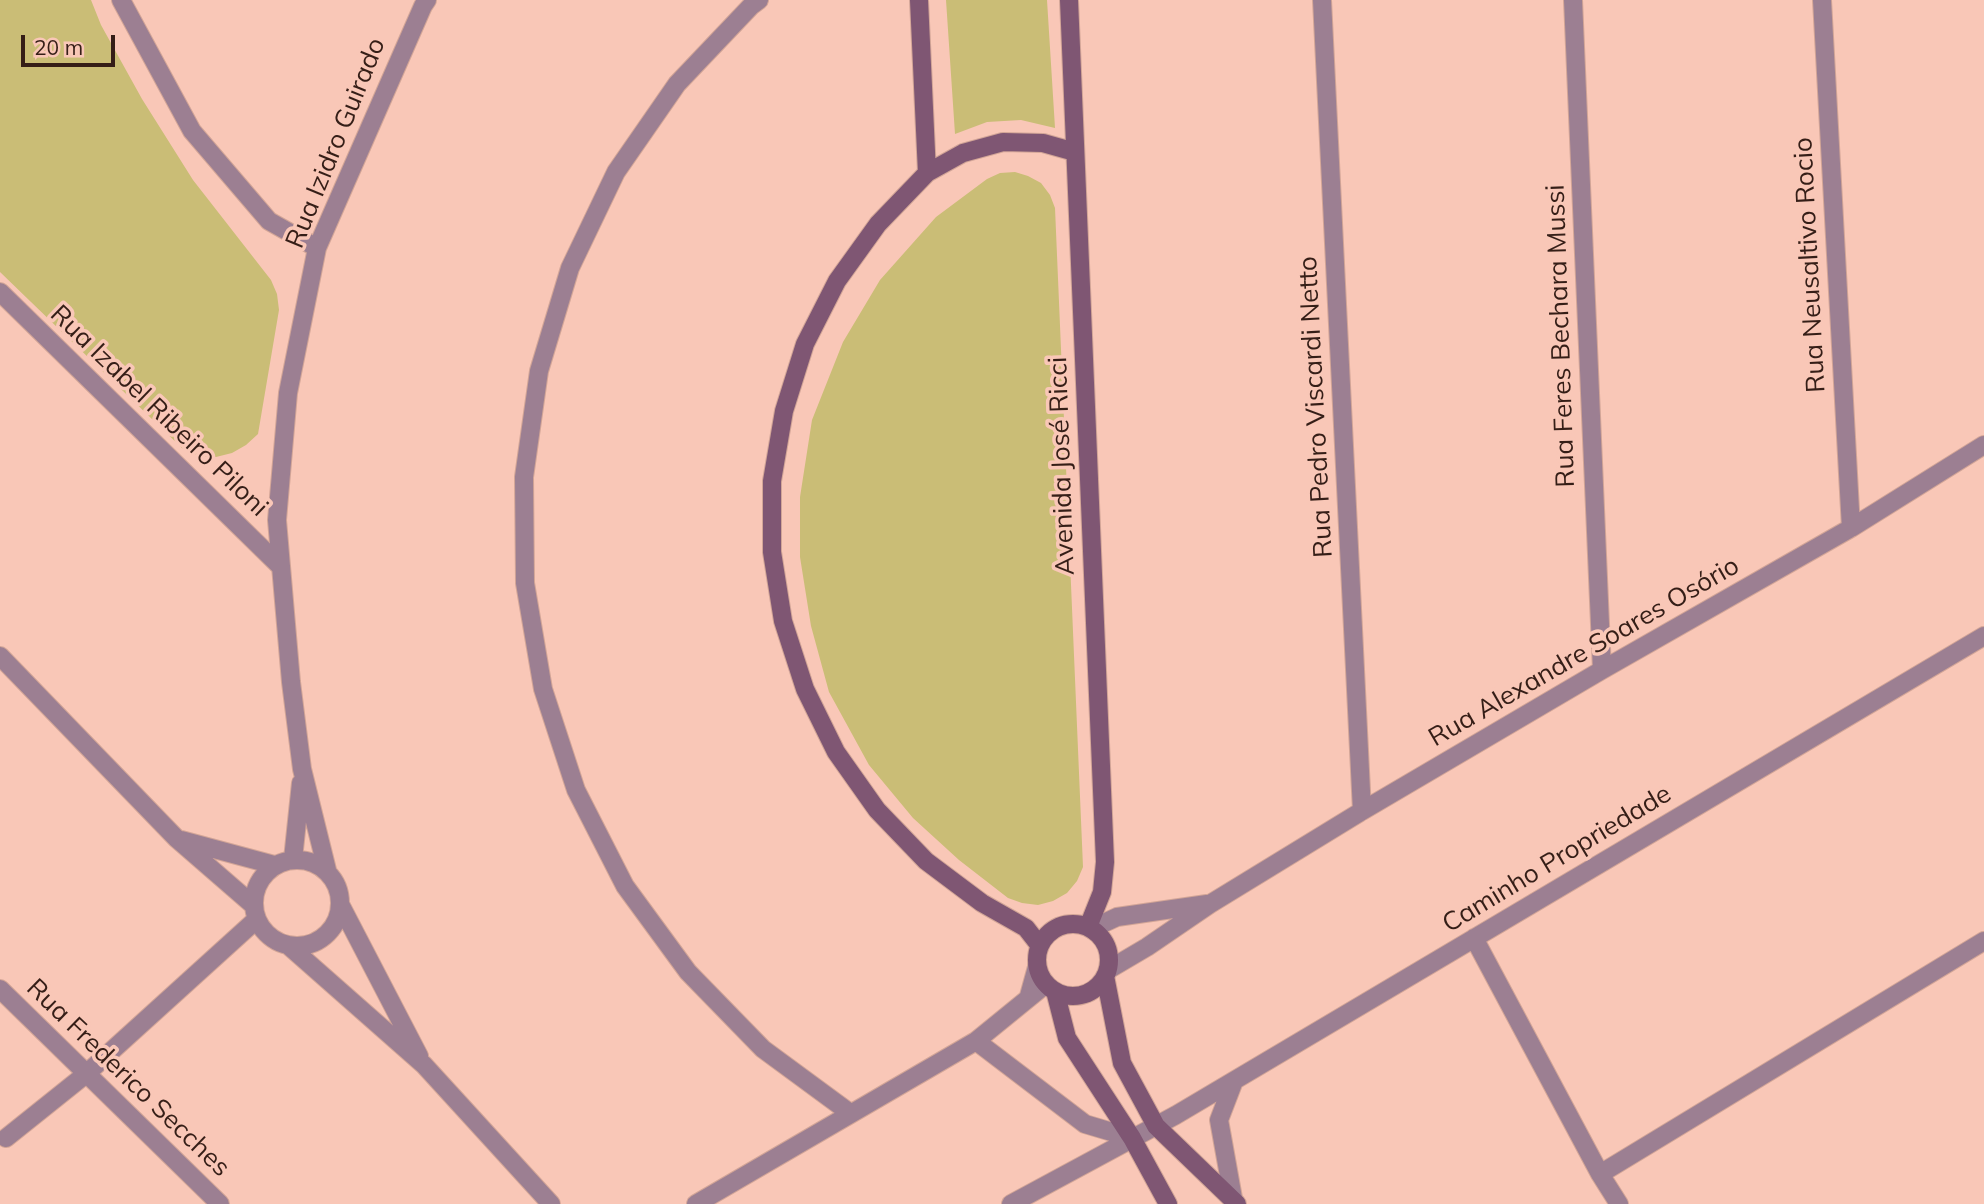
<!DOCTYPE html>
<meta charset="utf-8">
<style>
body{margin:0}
#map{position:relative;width:1984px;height:1204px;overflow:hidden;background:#f9c7b7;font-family:Mulish,sans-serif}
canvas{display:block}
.scale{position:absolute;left:21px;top:35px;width:94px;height:32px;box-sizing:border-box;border:4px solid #351e17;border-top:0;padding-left:9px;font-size:21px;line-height:24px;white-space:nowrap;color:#351e17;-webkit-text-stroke:5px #f9c7b7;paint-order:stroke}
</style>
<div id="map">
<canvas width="1984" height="1204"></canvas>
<div class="scale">20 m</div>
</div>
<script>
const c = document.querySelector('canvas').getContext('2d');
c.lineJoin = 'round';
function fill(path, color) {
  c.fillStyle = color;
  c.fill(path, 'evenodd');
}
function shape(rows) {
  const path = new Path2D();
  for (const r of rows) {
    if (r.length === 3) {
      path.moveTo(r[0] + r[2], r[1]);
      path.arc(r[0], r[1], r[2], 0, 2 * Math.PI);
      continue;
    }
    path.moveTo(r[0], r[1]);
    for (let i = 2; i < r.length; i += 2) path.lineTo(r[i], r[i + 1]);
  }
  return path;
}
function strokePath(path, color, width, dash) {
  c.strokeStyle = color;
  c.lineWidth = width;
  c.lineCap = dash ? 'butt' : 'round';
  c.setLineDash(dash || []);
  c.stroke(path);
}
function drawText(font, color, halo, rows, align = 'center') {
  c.font = font + ' Mulish,sans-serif';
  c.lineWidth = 7;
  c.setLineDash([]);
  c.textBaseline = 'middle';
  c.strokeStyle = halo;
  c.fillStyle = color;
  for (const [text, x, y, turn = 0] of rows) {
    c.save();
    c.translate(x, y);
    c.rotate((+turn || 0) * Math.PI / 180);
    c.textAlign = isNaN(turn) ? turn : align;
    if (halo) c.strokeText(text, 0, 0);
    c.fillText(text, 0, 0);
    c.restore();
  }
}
fill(shape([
 [0,0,91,0,101,25,142,99,193,180,271,280,277,294,279,310,258,434,246,445,232,453,216,457,200,456,184,450,0,272],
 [946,0,1047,0,1055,128,1021,120,987,122,955,134],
 [1015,172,1028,176,1041,183,1050,195,1055,208,1083,867,1077,881,1067,893,1053,901,1038,905,1022,903,1008,898,959,860,913,818,869,765,829,692,811,626,800,557,800,497,812,420,843,342,880,280,936,217,987,179,1000,173]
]), '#cabd76');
const street = shape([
 [121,0,192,131,269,221,317,248],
 [759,0,751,6,677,84,616,172,570,268,539,371,524,477,525,583,543,689,576,790,625,886,688,972,763,1049,850,1113],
 [1322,0,1362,811],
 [1573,0,1602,670],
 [1822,0,1851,528],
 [0,292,281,567],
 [0,656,177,839,253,905],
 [181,840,274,865],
 [293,859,301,783],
 [297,903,43],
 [327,870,302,769,291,682,277,520,288,393,317,248,423,6,427,0],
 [341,906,419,1056],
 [1091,929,1117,917,1207,904],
 [1474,938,1600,1174,1619,1204],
 [289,946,424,1065,551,1204],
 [1108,970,1147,947,1210,904,1362,811,1602,670,1851,528,1984,445],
 [0,989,220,1204],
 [1029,996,1037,967],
 [976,1041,1085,1124,1132,1138],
 [6,1138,86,1074,257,919],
 [1600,1174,1984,941],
 [1233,1198,1219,1120,1234,1081],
 [696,1204,976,1041,1046,984],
 [1011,1204,1176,1115,1984,636]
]);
const secondary = shape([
 [919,0,927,173],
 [1069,0,1105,862,1102,892,1088,927],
 [1073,960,36],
 [1040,946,1026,928,982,903,926,861,877,810,836,752,805,689,783,621,772,552,772,481,784,411,805,344,837,281,878,224,927,173,963,153,1003,142,1043,143,1075,152],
 [1105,976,1122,1063,1156,1126,1237,1204],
 [1055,991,1067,1038,1132,1138,1168,1204]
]);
strokePath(street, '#d2a597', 20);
strokePath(secondary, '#d2a597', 20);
strokePath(street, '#9c7f92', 18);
strokePath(secondary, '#7f5673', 18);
drawText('26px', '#351e17', '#f9c7b7', [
 ["Rua Izidro Guirado",336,143,-68],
 ["Rua Neusaltivo Rocio",1810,265,-93],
 ["Rua Feres Bechara Mussi",1561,336,-92],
 ["Rua Pedro Viscardi Netto",1316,407,-93],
 ["Rua Izabel Ribeiro Piloni",159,411,44],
 ["Avenida José Ricci",1062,466,-92],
 ["Rua Alexandre Soares Osório",1584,652,-30],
 ["Caminho Propriedade",1557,859,-31],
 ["Rua Frederico Secches",128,1078,44]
]);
</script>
